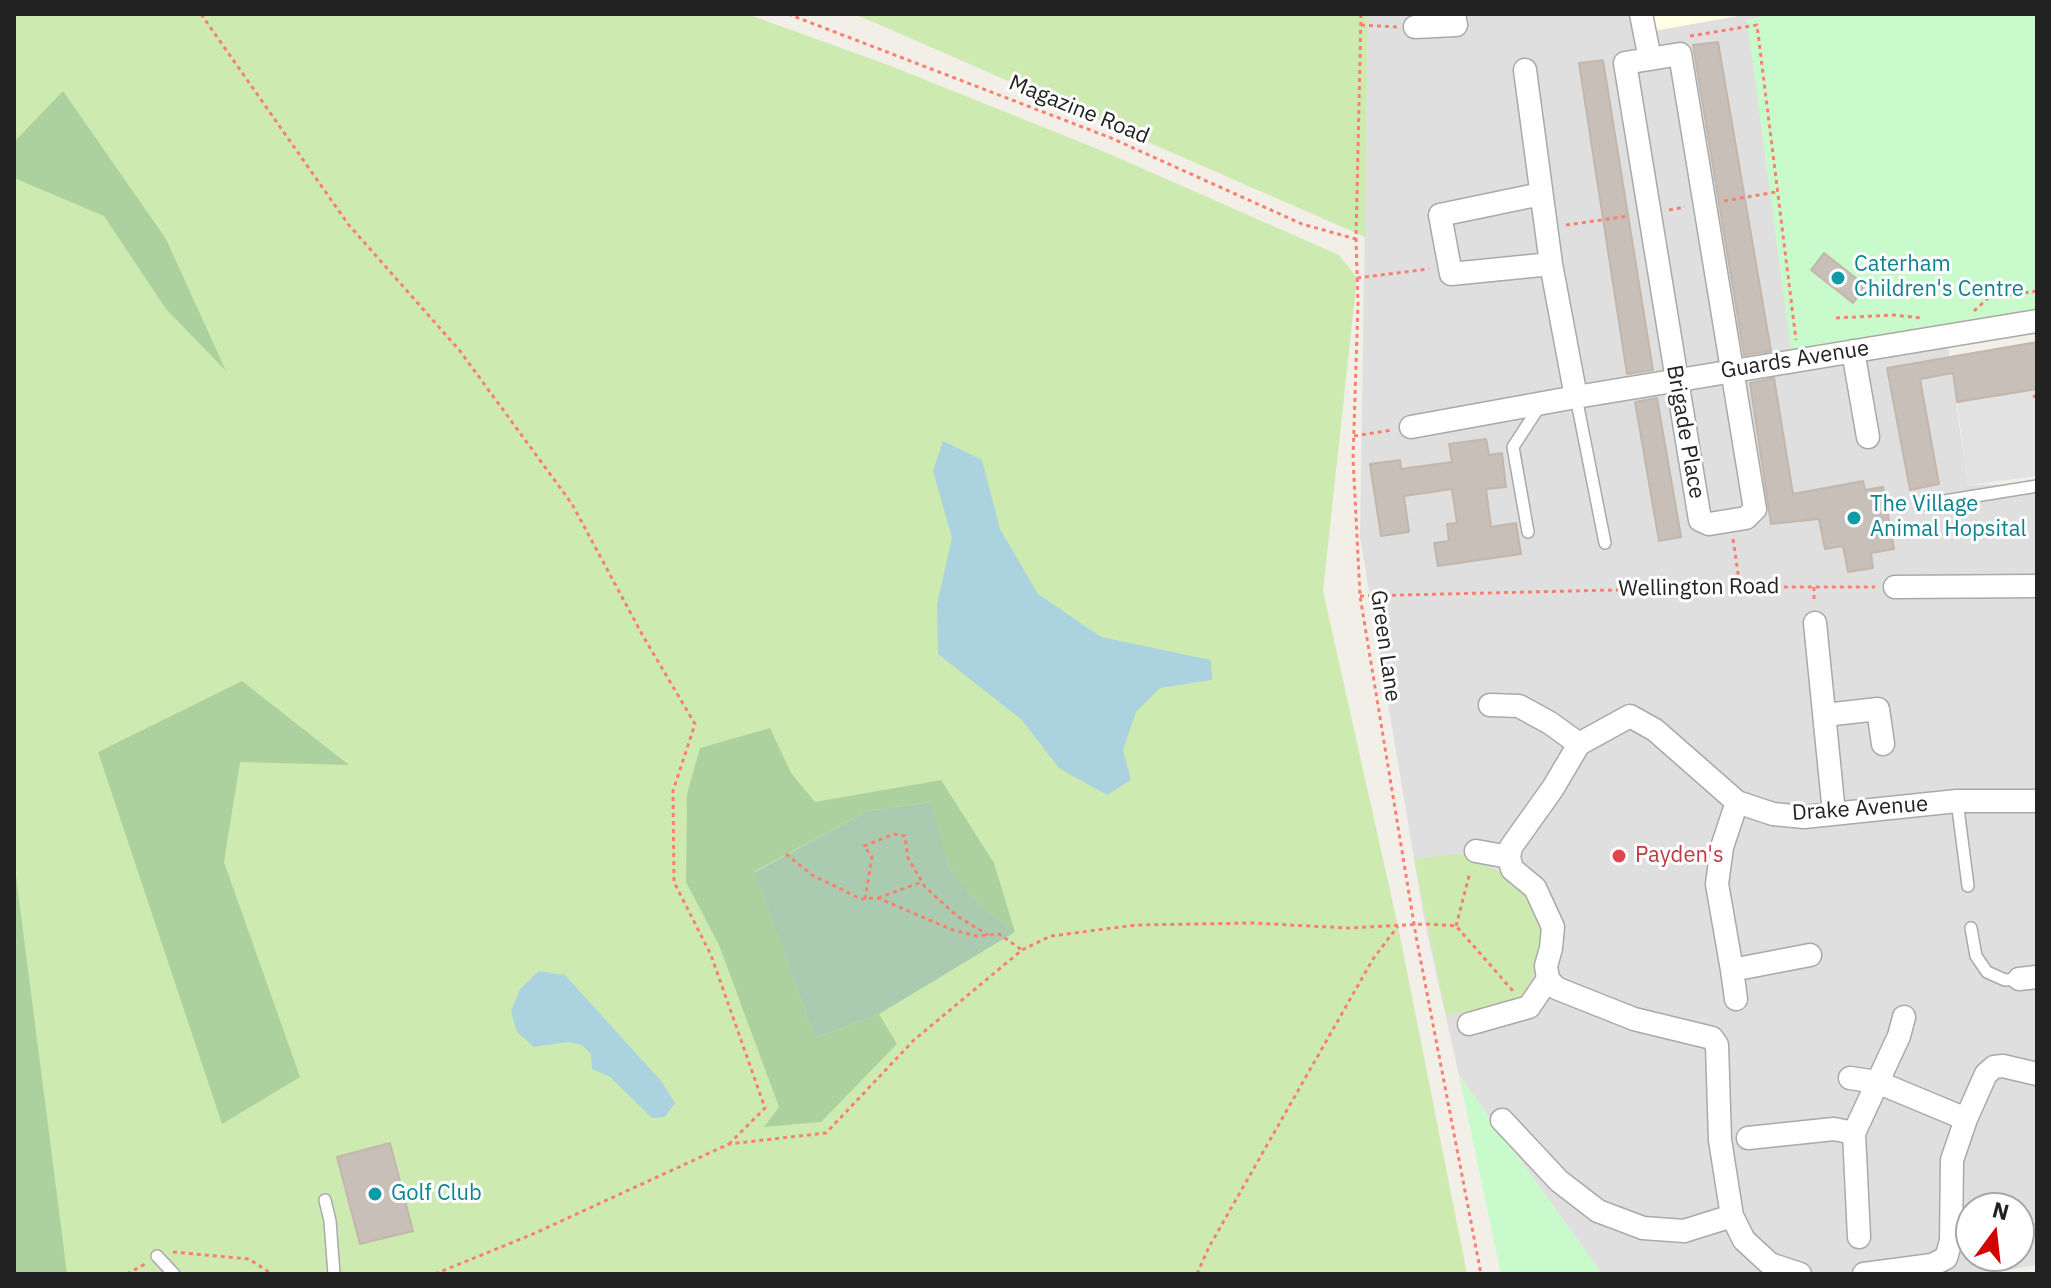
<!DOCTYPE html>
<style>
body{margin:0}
#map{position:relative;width:2051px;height:1288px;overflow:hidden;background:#f2efe9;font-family:"IBM Plex Sans",sans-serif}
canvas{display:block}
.frame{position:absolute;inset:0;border:16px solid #222;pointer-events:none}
.north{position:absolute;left:1955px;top:1192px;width:80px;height:80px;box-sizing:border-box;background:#fff;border:2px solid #a7a7a7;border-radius:50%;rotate:15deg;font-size:22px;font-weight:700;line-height:32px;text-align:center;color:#222}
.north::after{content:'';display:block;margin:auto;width:28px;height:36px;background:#d40000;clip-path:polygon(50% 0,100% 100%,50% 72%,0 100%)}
</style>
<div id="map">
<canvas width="2051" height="1288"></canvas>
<div class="frame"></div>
<div class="north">N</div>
</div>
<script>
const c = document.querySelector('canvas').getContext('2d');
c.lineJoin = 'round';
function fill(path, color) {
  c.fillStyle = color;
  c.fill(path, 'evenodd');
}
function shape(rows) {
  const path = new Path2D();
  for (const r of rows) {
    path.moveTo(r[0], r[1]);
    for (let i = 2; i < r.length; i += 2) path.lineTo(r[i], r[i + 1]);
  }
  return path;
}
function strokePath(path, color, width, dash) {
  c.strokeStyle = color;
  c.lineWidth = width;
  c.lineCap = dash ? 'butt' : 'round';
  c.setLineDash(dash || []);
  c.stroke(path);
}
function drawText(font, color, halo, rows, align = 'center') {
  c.font = font + ' "IBM Plex Sans",sans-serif';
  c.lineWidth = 6;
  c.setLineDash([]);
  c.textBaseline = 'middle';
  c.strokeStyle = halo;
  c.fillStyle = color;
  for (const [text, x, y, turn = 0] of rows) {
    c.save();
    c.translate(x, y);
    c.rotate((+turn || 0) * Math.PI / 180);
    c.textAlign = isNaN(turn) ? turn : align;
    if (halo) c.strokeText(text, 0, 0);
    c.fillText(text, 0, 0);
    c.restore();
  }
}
fill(shape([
 [1368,14,2037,14,1945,327,1968,485,2037,484,2037,1265,1983,1274,1602,1274,1459,1075,1425,924,1360,537],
 [1971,1208,2019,1208,2019,1256,1971,1256]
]), '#e0dfdf');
fill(shape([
 [1652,14,1749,14,1654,31]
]), '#ffffe5');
fill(shape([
 [14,14,747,14,891,66,1105,152,1339,255,1357,278,1323,591,1398,926,1467,1274,14,1274],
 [852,14,1368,14,1365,237,871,21],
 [1465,853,1507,877,1529,894,1544,930,1538,963,1525,996,1514,1002,1446,1015,1414,859]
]), '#cdebb0');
fill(shape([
 [63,91,166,239,226,371,166,309,104,216,14,178,14,142],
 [242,681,349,765,240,762,224,862,300,1077,222,1124,98,752],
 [770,728,791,773,815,802,941,780,994,863,1015,932,979,905,949,867,929,802,867,811,755,871,815,1038,879,1014,897,1044,821,1122,764,1127,779,1107,719,945,686,882,687,794,700,748],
 [14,861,56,1187,67,1274,14,1274]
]), '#add19e');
fill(shape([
 [930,802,949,867,979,905,1015,932,879,1014,815,1038,755,872,867,811]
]), '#aacbaf');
fill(shape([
 [1770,14,2037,14,2037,310,1791,351,1747,20],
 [1459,1075,1602,1274,1501,1274]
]), '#c8facc');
fill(shape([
 [2036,389,2037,476,1968,485,1957,402]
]), '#e2e2e2');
fill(shape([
 [943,441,982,460,1000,529,1038,594,1101,637,1211,660,1212,680,1160,688,1136,712,1123,750,1131,780,1107,795,1059,768,1022,720,938,654,937,604,952,538,933,471],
 [539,971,565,975,661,1081,675,1103,665,1117,652,1118,610,1077,592,1069,591,1054,582,1045,568,1042,534,1047,517,1032,511,1011,520,989]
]), '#aad3df');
const building = shape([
 [1718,42,1771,351,1744,355,1693,45,1718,42],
 [1603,60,1653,370,1627,374,1579,63,1603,60],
 [1824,253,1866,286,1853,303,1811,270,1824,253],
 [2037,342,2037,389,1957,402,1953,373,1920,379,1939,484,1910,490,1887,368,2037,342],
 [1774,378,1793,494,1863,481,1865,490,1883,487,1894,549,1871,553,1873,568,1848,572,1843,546,1825,549,1819,519,1771,524,1750,383,1774,378],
 [1657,398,1681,537,1659,541,1635,402,1657,398],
 [1486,439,1489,455,1502,453,1506,487,1486,489,1491,527,1516,523,1521,554,1438,566,1434,543,1449,541,1447,524,1457,523,1452,489,1404,496,1409,532,1381,536,1370,464,1400,460,1401,469,1452,462,1449,444,1486,439],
 [390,1143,413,1231,360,1244,337,1157,390,1143]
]);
fill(building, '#c7bfb8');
strokePath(building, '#c4b6ab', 2);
const service = shape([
 [1576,397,1605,543],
 [1920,505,2037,486],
 [1528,532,1513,447,1541,404],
 [1957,801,1968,886],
 [1971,928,1976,956,1987,972,2005,980,2019,979],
 [325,1200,330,1221,334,1274],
 [157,1256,174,1274]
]);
const minor = shape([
 [1641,14,1650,59],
 [1415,27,1456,25,1454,14],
 [1680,54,1755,509,1746,518,1709,524,1700,520,1625,63,1680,54],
 [1525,70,1551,264,1576,397],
 [1541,194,1440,215,1451,274,1551,264],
 [1853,351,1868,437],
 [1411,427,1576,397,2037,321],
 [1895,587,2037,586],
 [1815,623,1834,813],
 [1490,705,1519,706,1550,723,1579,744],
 [1825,715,1878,709,1883,744],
 [1737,802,1722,847,1717,884,1732,970,1810,955],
 [1476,851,1509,857],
 [1732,970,1736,999],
 [2019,979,2037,977],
 [1469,1024,1529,1007,1548,979],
 [1850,1078,1877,1082,1966,1119],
 [1502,1120,1559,1181,1598,1211,1643,1228,1684,1231,1732,1216],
 [1748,1138,1834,1129,1854,1133],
 [1859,1237,1854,1133,1899,1036,1904,1017],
 [1800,1274,1770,1264,1744,1240,1732,1216,1720,1140,1717,1045,1712,1038,1634,1019,1556,988,1548,979,1546,966,1551,948,1553,927,1535,888,1512,869,1509,857,1511,847,1553,788,1579,744,1630,716,1655,730,1737,802,1773,814,1804,817,1957,801,2037,801],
 [1864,1274,1932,1265,1946,1258,1951,1241,1952,1160,1966,1119,1986,1074,1994,1067,2003,1066,2037,1074]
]);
strokePath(service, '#a9a9a9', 14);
strokePath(minor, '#a9a9a9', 25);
strokePath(shape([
 [201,14,348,224,460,351,572,504,643,636,695,724,673,791,674,882,711,955,765,1108,729,1144],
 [788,14,1111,138,1302,224,1356,239],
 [1361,14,1356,239,1358,304,1353,458,1360,596,1416,936,1481,1274],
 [1361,25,1397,27],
 [1690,36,1757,25,1796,340],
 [1724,201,1776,192],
 [1669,210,1685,207],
 [1566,225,1629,216],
 [1357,278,1429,269],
 [1974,311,1988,298,2037,291],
 [1836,318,1893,315,1921,318],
 [2033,397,2037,395],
 [1354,436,1392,430],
 [1733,539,1740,587],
 [1814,587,1814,603],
 [1360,596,1740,587,1875,587],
 [786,854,812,875,861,899,878,898,953,930,977,936,999,934,1022,950],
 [878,898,922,882],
 [865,899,872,857,864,846,894,834,905,836,908,858,925,887,957,916,988,935],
 [1456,926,1470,872],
 [173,1252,249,1259,272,1274],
 [127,1274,145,1264],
 [435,1274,533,1234,729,1144,826,1133,914,1040,1022,950,1051,936,1136,925,1253,923,1348,928,1425,924,1456,926,1513,991],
 [1197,1274,1209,1247,1373,959,1398,926]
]), '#fa8072', 3, [4, 4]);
strokePath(service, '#fff', 11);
strokePath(minor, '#fff', 22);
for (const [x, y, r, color] of [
 [1838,278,8,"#0f9aa8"],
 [1854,518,8,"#0f9aa8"],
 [1619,856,8,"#e0444e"],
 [375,1194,8,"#0f9aa8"]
]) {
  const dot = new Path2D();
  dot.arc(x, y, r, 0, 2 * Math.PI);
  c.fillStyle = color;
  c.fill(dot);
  strokePath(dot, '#fff', 3);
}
drawText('22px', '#222', '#fff', [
 ["Magazine Road",1079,110,22],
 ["Guards Avenue",1795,360,-9],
 ["Brigade Place",1685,432,80],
 ["Wellington Road",1699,588,-1],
 ["Green Lane",1385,646,82],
 ["Drake Avenue",1860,809,-4]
]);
drawText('22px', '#0d838f', '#fff', [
 ["Caterham",1854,265],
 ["Children's Centre",1854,290],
 ["The Village",1870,505],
 ["Animal Hopsital",1870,530],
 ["Golf Club",391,1194]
], 'left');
drawText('22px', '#be3a42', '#fff', [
 ["Payden's",1635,856]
], 'left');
</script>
